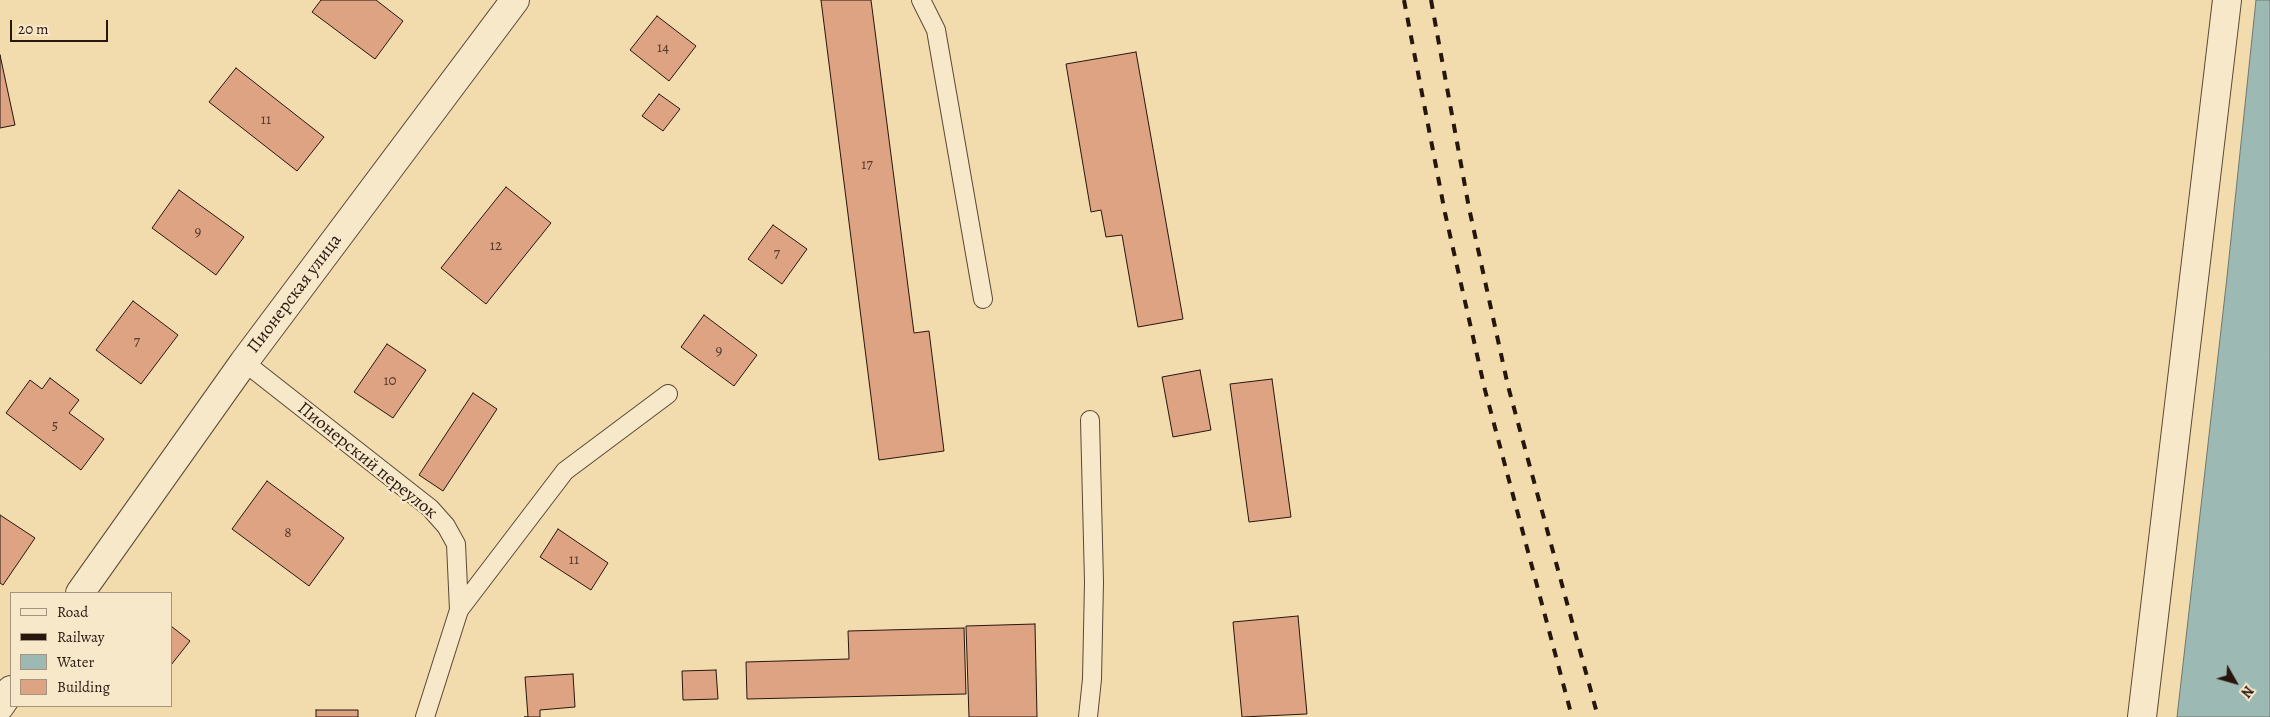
<!DOCTYPE html>
<meta charset="utf-8">
<style>
body{margin:0}
#map{position:relative;width:2270px;height:717px;overflow:hidden;background:#f2dcad;font-family:Alegreya,serif}
canvas{display:block}
.legend{position:absolute;left:10px;top:592px;width:162px;height:115px;box-sizing:border-box;background:#f7e8ca;border:1px solid #a4947f;margin:0;padding:6px 9px;list-style:none;font-size:15px;color:#27160e}
.legend li{display:flex;align-items:center;gap:10px;height:25px}
.legend b{width:25px;border:1px solid #a4947f}
.north{position:absolute;left:2210px;top:657px;width:50px;height:50px;-webkit-text-stroke:4px #f7e8ca;paint-order:stroke;rotate:128deg;font-size:14px;font-weight:700;line-height:20px;text-align:center;color:#27160e}
.north::after{content:'';display:block;margin:auto;width:18px;height:22px;background:#27160e;clip-path:polygon(50% 0,100% 100%,50% 72%,0 100%)}
.scale{position:absolute;left:10px;top:20px;width:98px;height:22px;box-sizing:border-box;border:2px solid #27160e;border-top:0;padding-left:6px;font-size:15px;line-height:18px;white-space:nowrap;color:#27160e;-webkit-text-stroke:4px #f7e8ca;paint-order:stroke}
</style>
<div id="map">
<canvas width="2270" height="717"></canvas>
<ul class="legend">
<li><b style="height:6px;background:#f7e8ca"></b>Road</li>
<li><b style="height:6px;background:#27160e"></b>Railway</li>
<li><b style="height:14px;background:#9db9b3"></b>Water</li>
<li><b style="height:14px;background:#dda383"></b>Building</li>
</ul>
<div class="north">N</div>
<div class="scale">20 m</div>
</div>
<script>
const c = document.querySelector('canvas').getContext('2d');
c.lineJoin = 'round';
function fill(path, color) {
  c.fillStyle = color;
  c.fill(path, 'evenodd');
}
function shape(rows) {
  const path = new Path2D();
  for (const r of rows) {
    path.moveTo(r[0], r[1]);
    for (let i = 2; i < r.length; i += 2) path.lineTo(r[i], r[i + 1]);
  }
  return path;
}
function strokePath(path, color, width, dash) {
  c.strokeStyle = color;
  c.lineWidth = width;
  c.lineCap = dash ? 'butt' : 'round';
  c.setLineDash(dash || []);
  c.stroke(path);
}
function drawText(font, color, halo, rows, align = 'center') {
  c.font = font + ' Alegreya,serif';
  c.lineWidth = 4.5;
  c.setLineDash([]);
  c.textBaseline = 'middle';
  c.strokeStyle = halo;
  c.fillStyle = color;
  for (const [text, x, y, turn = 0] of rows) {
    c.save();
    c.translate(x, y);
    c.rotate((+turn || 0) * Math.PI / 180);
    c.textAlign = isNaN(turn) ? turn : align;
    if (halo) c.strokeText(text, 0, 0);
    c.fillText(text, 0, 0);
    c.restore();
  }
}
const water = shape([
 [2256,0,2270,0,2270,717,2177,717,2227,277,2256,0]
]);
fill(water, '#9db9b3');
strokePath(water, '#6e7871', 1);
const building = shape([
 [321,0,376,0,403,21,375,59,312,12,321,0],
 [821,0,871,0,914,333,929,331,944,451,879,460,821,0],
 [657,16,696,46,669,81,630,50,657,16],
 [1136,52,1183,319,1138,327,1122,235,1106,237,1101,210,1091,212,1066,64,1136,52],
 [0,55,15,125,0,128,0,55],
 [236,68,324,137,297,171,209,102,236,68],
 [659,94,680,109,663,131,642,116,659,94],
 [506,187,551,223,486,304,441,268,506,187],
 [179,190,244,237,216,275,152,228,179,190],
 [773,225,807,249,782,284,748,259,773,225],
 [133,301,178,335,141,384,96,350,133,301],
 [704,315,757,355,734,386,681,347,704,315],
 [387,344,426,370,393,418,354,392,387,344],
 [1200,370,1211,430,1173,437,1162,377,1200,370],
 [50,378,79,400,69,413,104,439,81,470,6,413,30,380,42,389,50,378],
 [1272,379,1291,517,1249,522,1230,384,1272,379],
 [473,393,497,409,443,491,419,475,473,393],
 [267,481,344,538,309,586,232,529,267,481],
 [0,515,35,538,3,585,0,583,0,515],
 [558,529,608,563,591,590,540,557,558,529],
 [1298,616,1307,714,1242,717,1233,622,1298,616],
 [1035,624,1037,717,969,717,966,626,1035,624],
 [171,626,190,641,171,665,171,626],
 [964,628,966,694,747,699,746,662,849,659,848,631,964,628],
 [716,670,718,699,683,700,682,671,716,670],
 [573,674,575,707,540,710,540,717,524,717,528,717,525,677,573,674],
 [316,710,358,710,358,717,316,717,316,710]
]);
fill(building, '#dda383');
strokePath(building, '#27160e', 1);
const service = shape([
 [921,0,936,30,983,299],
 [244,362,430,508,446,526,456,544,459,610,425,717],
 [459,610,565,471,668,394],
 [1088,717,1092,679,1094,582,1090,420]
]);
const minor = shape([
 [80,593,244,362,515,0],
 [0,706,11,690],
 [2142,717,2227,0]
]);
strokePath(service, '#5a4836', 20);
strokePath(minor, '#5a4836', 30);
strokePath(service, '#f7e8ca', 18);
strokePath(minor, '#f7e8ca', 28);
strokePath(shape([
 [1404,0,1445,213,1485,390,1572,717],
 [1431,0,1469,208,1508,386,1598,717]
]), '#27160e', 4, [9, 9]);
drawText('15px', '#54392b', null, [
 ["14",663,48],
 ["11",266,120],
 ["17",867,165],
 ["9",198,232],
 ["12",496,246],
 ["7",777,254],
 ["7",137,342],
 ["9",719,351],
 ["10",390,381],
 ["5",55,426],
 ["8",288,533],
 ["11",574,560]
]);
drawText('18px', '#27160e', '#f7e8ca', [
 ["Пионерская улица",295,294,-53],
 ["Пионерский переулок",367,461,39]
]);
</script>
